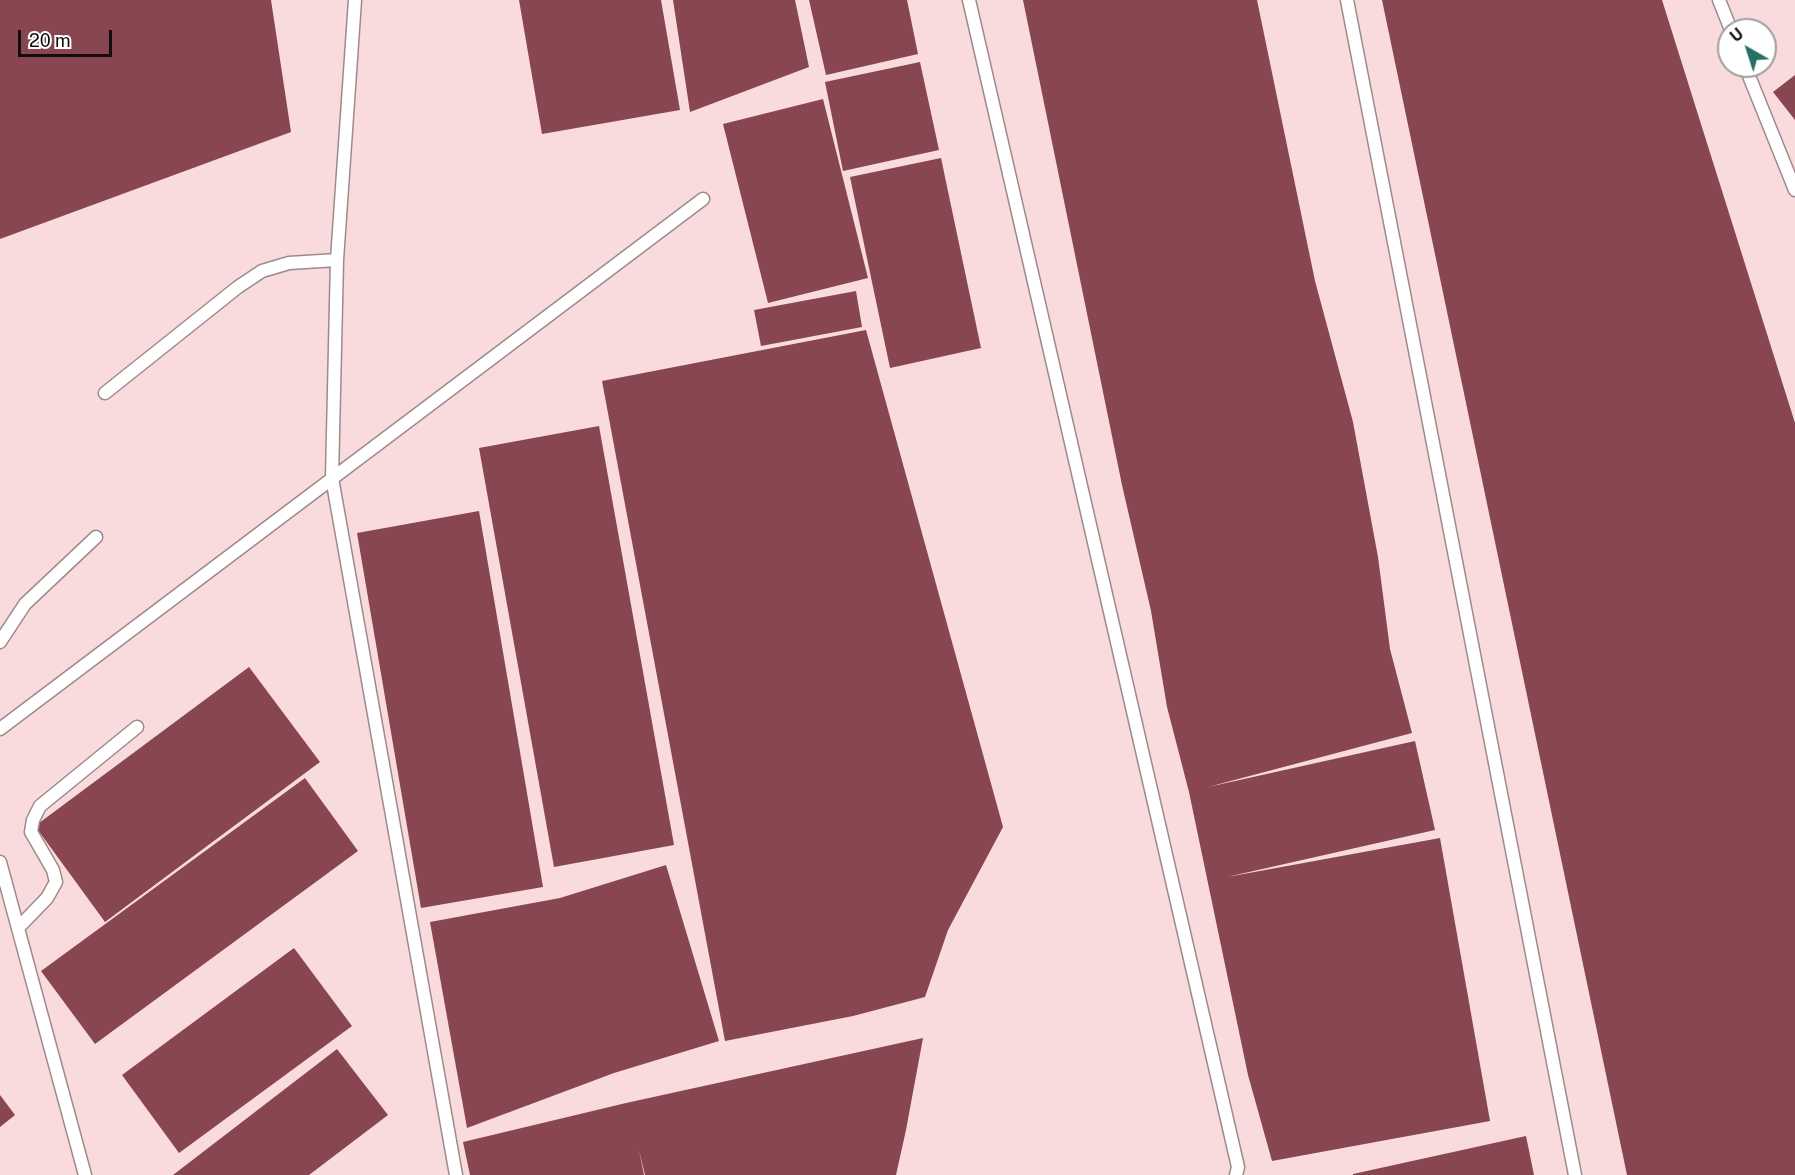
<!DOCTYPE html>
<style>
body{margin:0}
#map{position:relative;width:1795px;height:1175px;overflow:hidden;background:#fde7e9;font-family:"Public Sans",sans-serif}
canvas{display:block}
.north{position:absolute;left:1717px;top:18px;width:60px;height:60px;box-sizing:border-box;background:#fff;border:2px solid #a19e9f;border-radius:50%;rotate:321deg;font-size:16px;font-weight:700;line-height:24px;text-align:center;color:#140d0e}
.north::after{content:'';display:block;margin:auto;width:21px;height:27px;background:#277069;clip-path:polygon(50% 0,100% 100%,50% 72%,0 100%)}
.scale{position:absolute;left:18px;top:30px;width:94px;height:27px;box-sizing:border-box;border:3px solid #140d0e;border-top:0;padding-left:8px;font-size:18px;line-height:21px;white-space:nowrap;color:#140d0e;-webkit-text-stroke:4px #fff;paint-order:stroke}
</style>
<div id="map">
<canvas width="1795" height="1175"></canvas>
<div class="north">U</div>
<div class="scale">20 m</div>
</div>
<script>
const c = document.querySelector('canvas').getContext('2d');
c.lineJoin = 'round';
function fill(path, color) {
  c.fillStyle = color;
  c.fill(path, 'evenodd');
}
function shape(rows) {
  const path = new Path2D();
  for (const r of rows) {
    path.moveTo(r[0], r[1]);
    for (let i = 2; i < r.length; i += 2) path.lineTo(r[i], r[i + 1]);
  }
  return path;
}
function strokePath(path, color, width, dash) {
  c.strokeStyle = color;
  c.lineWidth = width;
  c.lineCap = dash ? 'butt' : 'round';
  c.setLineDash(dash || []);
  c.stroke(path);
}
fill(shape([
 [0,0,1795,0,1795,1175,0,1175],
 [1729,30,1765,30,1765,66,1729,66]
]), '#f9dadd');
fill(shape([
 [0,0,271,0,291,132,0,239],
 [519,0,661,0,680,110,542,134],
 [673,0,795,0,809,67,690,112],
 [809,0,907,0,918,54,826,75],
 [1023,0,1257,0,1315,281,1353,422,1378,557,1390,649,1412,733,1208,787,1415,741,1435,830,1227,877,1440,838,1490,1121,1272,1161,1248,1075,1189,792,1167,707,1151,611,1122,485],
 [1382,0,1662,0,1795,423,1795,1175,1627,1175],
 [920,62,939,150,843,171,825,82],
 [1795,75,1795,120,1773,92],
 [823,99,868,278,768,303,723,124],
 [941,158,981,348,890,368,850,177],
 [856,291,862,327,761,346,754,310],
 [866,330,1003,827,948,930,925,997,853,1016,725,1041,602,381],
 [599,426,674,845,554,867,479,448],
 [479,511,543,887,421,908,357,533],
 [249,667,320,762,105,922,35,826],
 [305,778,358,851,95,1044,41,971],
 [666,865,719,1041,614,1073,467,1128,430,922,560,898],
 [294,948,352,1026,179,1153,122,1075],
 [923,1038,906,1130,896,1175,645,1175,639,1150,644,1175,470,1175,463,1142,626,1103],
 [337,1049,388,1115,309,1175,173,1175],
 [0,1095,15,1115,0,1127],
 [1526,1136,1534,1175,1353,1175,1353,1174]
]), '#884650');
const service = shape([
 [355,0,337,260,332,478,456,1175],
 [969,0,1238,1167,1236,1175],
 [1347,0,1575,1175],
 [1719,0,1731,30],
 [1745,66,1795,190],
 [105,393,238,287,262,271,289,263,337,260],
 [0,642,25,604,96,537],
 [0,729,703,199],
 [0,862,85,1175],
 [18,928,47,898,56,882,53,870,31,832,33,820,40,806,137,727]
]);
strokePath(service, '#9e8a8b', 15);
strokePath(service, '#fff', 12);
</script>
